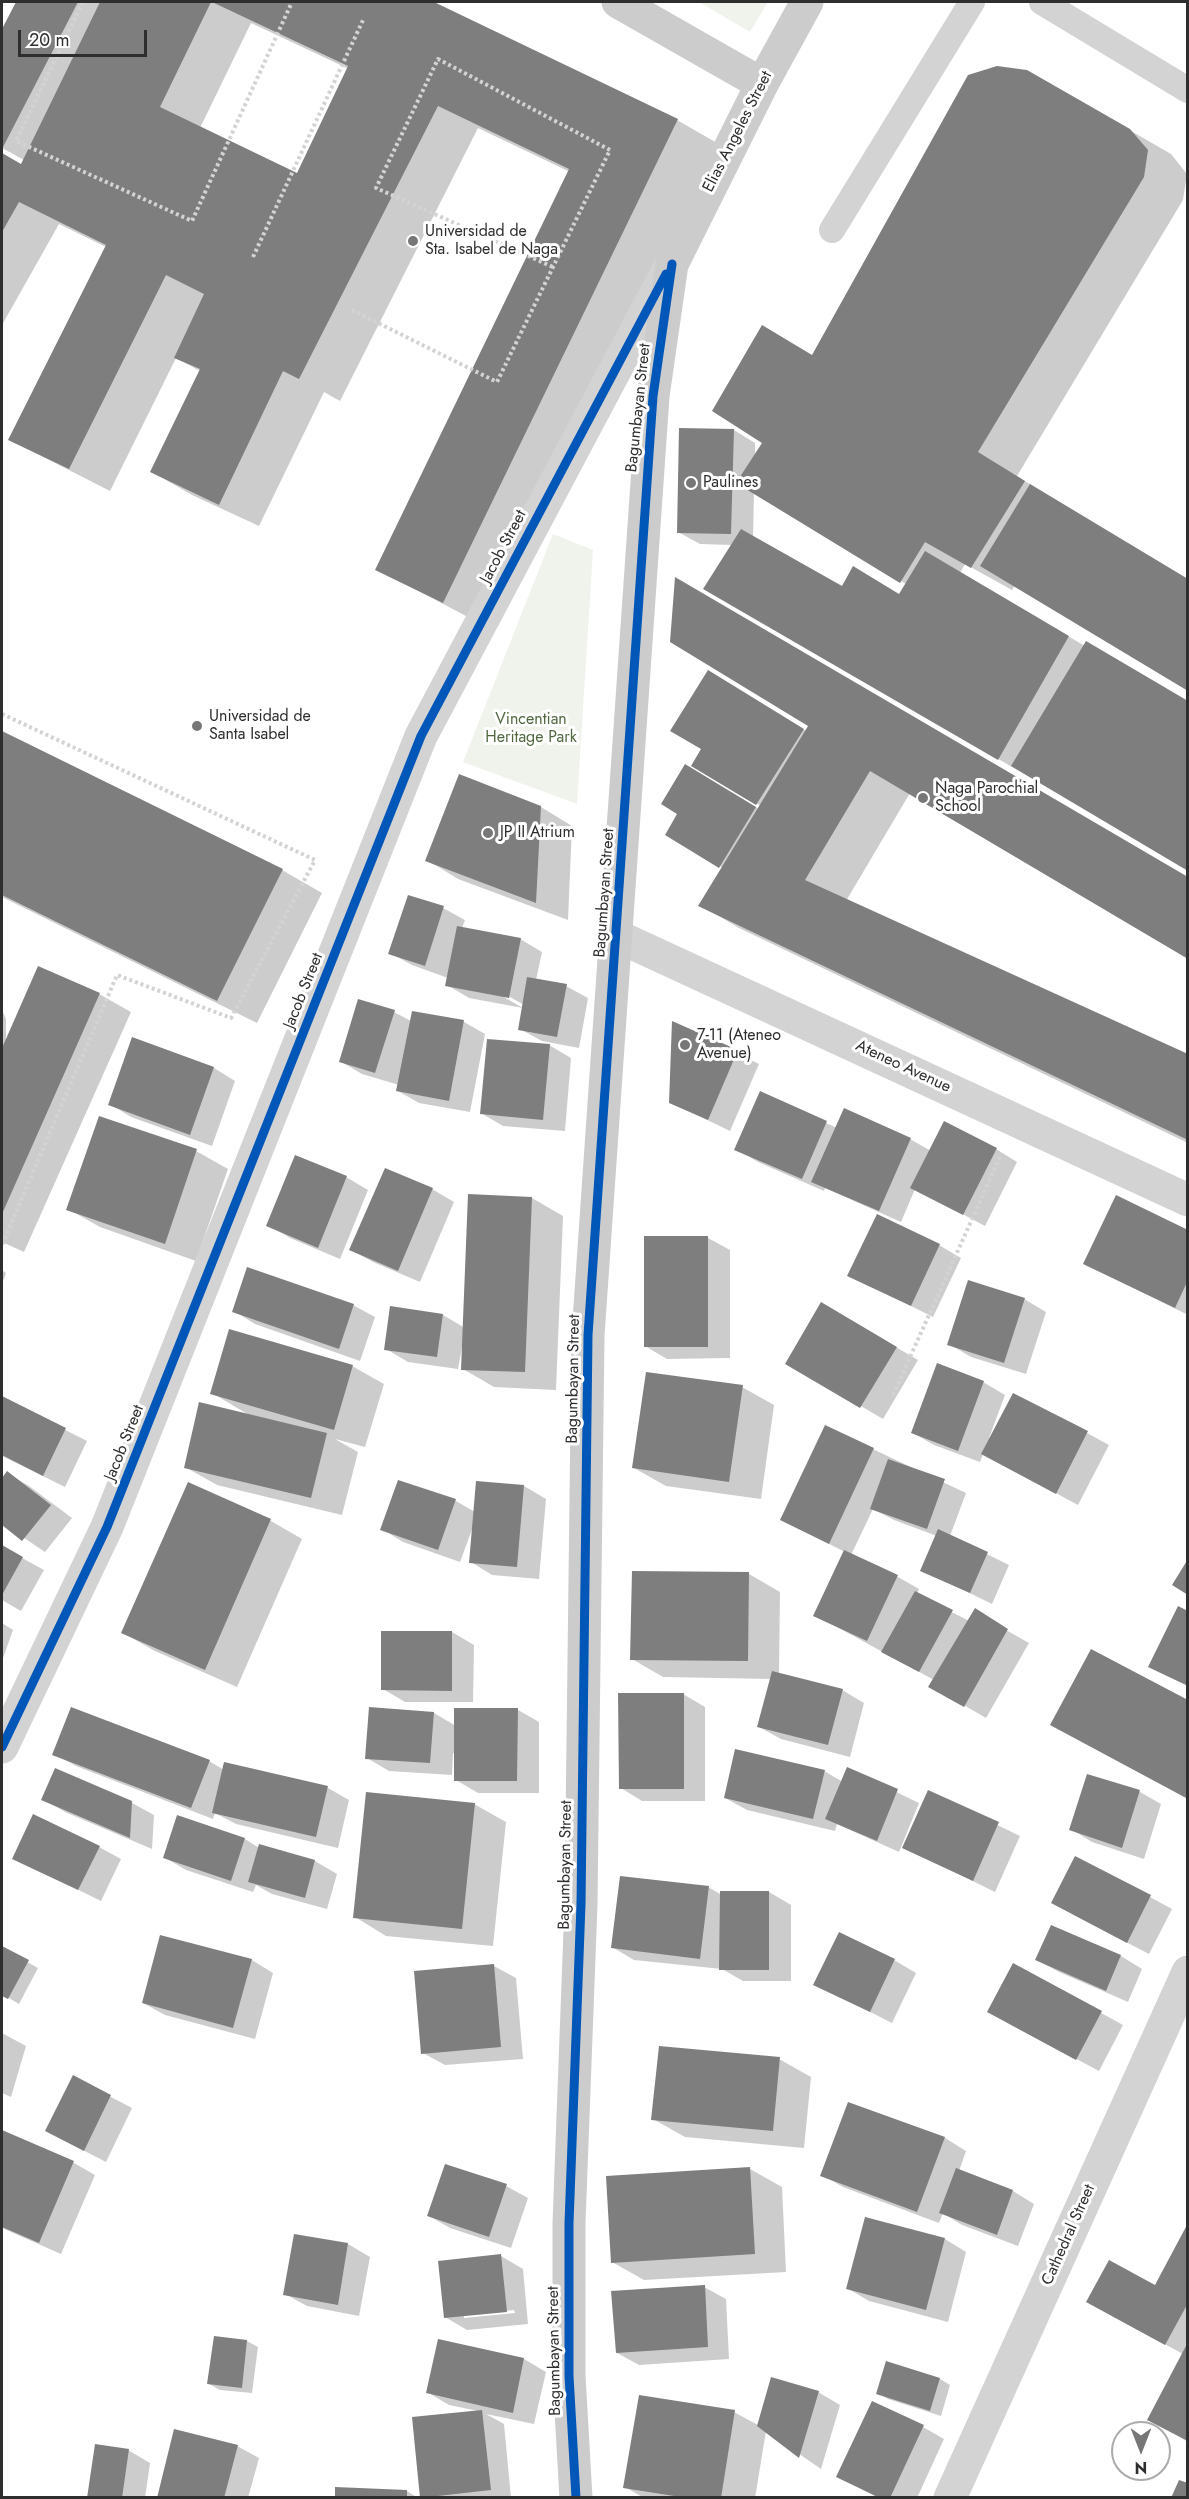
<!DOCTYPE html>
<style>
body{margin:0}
#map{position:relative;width:1189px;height:2499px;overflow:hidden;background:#fff;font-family:Jost,sans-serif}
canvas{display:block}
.frame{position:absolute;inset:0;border:3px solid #2e2e2e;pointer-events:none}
.north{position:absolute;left:1111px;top:2421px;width:60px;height:60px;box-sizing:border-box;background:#fff;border:2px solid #ababab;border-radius:50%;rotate:180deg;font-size:16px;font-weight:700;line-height:24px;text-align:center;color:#2e2e2e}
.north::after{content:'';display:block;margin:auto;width:21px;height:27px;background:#777;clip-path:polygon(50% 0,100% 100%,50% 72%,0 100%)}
.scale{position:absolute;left:18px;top:30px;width:129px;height:27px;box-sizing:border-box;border:3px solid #2e2e2e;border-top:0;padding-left:8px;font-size:18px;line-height:21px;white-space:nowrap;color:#2e2e2e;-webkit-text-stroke:4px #fff;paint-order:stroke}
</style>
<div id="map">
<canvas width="1189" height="2499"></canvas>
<div class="frame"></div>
<div class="north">N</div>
<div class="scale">20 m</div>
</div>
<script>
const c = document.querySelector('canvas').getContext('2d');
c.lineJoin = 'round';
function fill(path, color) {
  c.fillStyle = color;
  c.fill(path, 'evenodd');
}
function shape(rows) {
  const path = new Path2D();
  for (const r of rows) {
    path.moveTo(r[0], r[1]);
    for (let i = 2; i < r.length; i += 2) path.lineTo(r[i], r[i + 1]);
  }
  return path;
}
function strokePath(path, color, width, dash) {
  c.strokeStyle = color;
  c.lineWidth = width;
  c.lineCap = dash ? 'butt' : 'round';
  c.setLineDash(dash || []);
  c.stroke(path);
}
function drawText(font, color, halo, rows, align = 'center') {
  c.font = font + ' Jost,sans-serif';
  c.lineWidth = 6;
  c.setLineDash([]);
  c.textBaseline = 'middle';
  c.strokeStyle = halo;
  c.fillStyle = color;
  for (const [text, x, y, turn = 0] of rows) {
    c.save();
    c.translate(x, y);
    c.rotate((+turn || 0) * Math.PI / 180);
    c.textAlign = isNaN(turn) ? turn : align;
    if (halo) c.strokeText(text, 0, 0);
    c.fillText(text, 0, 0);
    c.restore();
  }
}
fill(shape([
 [699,2,768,2,750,32],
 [553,534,593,550,577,804,463,762]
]), '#f0f3ec');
fill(shape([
 [17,2,430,2,677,120,717,143,483,625,377,569,570,172,478,128,340,401,324,392,259,526,192,495,152,472,200,371,176,358,110,491,10,440,106,247,59,224,2,325,2,155,22,166,24,160,2,148,2,32],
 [251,23,349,69,298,175,200,128],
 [1027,71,1171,154,1187,174,1183,200,1017,476,1058,502,1015,585,1012,590,965,564,960,573,1085,646,1038,782,705,589,732,545,700,544,678,532,734,430,755,443,755,456,813,357],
 [754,492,906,584,900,595,843,588,753,538],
 [676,580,910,793,846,901,1188,1056,1188,1143,739,928,700,905,723,868,667,834,707,778,759,809,761,806,693,765,739,690,806,731,810,726],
 [2,732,282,870,322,893,257,1023,2,897],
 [541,807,572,826,568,920,458,879,427,860],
 [409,897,443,908,465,920,462,928,520,939,542,952,536,980,566,986,588,998,579,1048,542,1041,520,1029,524,1008,524,1005,503,993,502,996,523,1008,469,998,447,985,448,978,412,965,390,953],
 [39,968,99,994,131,1012,24,1252,2,1242,2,1010,6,1019,6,1041],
 [394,1012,411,1021,464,1022,485,1034,470,1112,419,1103,398,1091,399,1085,362,1074,340,1061],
 [673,1023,759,1064,730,1131,670,1102],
 [133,1039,214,1068,235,1081,212,1146,131,1117,110,1104],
 [549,1045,571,1058,565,1131,503,1126,481,1113],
 [761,1093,837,1128,910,1139,931,1151,996,1149,1017,1162,985,1226,915,1189,901,1222,825,1188,824,1191,758,1162,736,1149],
 [196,1151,228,1169,196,1261,100,1227,68,1209],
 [346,1177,368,1190,340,1259,290,1238,268,1225],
 [432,1189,454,1202,420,1282,373,1262,351,1250],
 [532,1198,563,1216,556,1390,494,1387,463,1369,464,1347,462,1347,458,1369,408,1362,386,1349,443,1315,465,1328],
 [1188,1231,1188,1315,1085,1264],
 [708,1238,730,1250,730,1358,667,1359,645,1346],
 [939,1245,961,1258,933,1317,849,1275],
 [2,1270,6,1273,2,1284],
 [1024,1299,1046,1312,1026,1374,971,1357,949,1344],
 [822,1304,918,1360,883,1419,787,1363],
 [353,1305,375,1317,360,1361,255,1324,234,1311],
 [352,1366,384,1384,365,1447,335,1439,358,1452,342,1515,217,1485,185,1467,249,1415,212,1393],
 [983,1382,1005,1395,989,1438,1087,1433,1109,1445,1078,1505,983,1454,980,1462,934,1445,913,1433],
 [742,1387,774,1405,761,1499,666,1486,634,1468],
 [2,1398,87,1441,65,1487,2,1456],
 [826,1427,966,1493,950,1536,1009,1565,992,1604,922,1570,937,1536,894,1520,873,1509,851,1555,898,1577,919,1589,917,1594,969,1621,974,1612,1029,1643,986,1718,931,1686,934,1680,815,1615,845,1552,782,1520],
 [7,1473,29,1486,72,1518,45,1552,2,1523,2,1481],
 [399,1482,456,1501,475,1512,477,1482,524,1486,546,1499,539,1579,492,1575,471,1562,473,1527,460,1562,403,1542,382,1529],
 [189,1484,271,1521,302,1539,237,1687,155,1651,123,1633],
 [2,1547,44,1570,21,1611,2,1600],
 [749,1574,780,1592,779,1674,842,1690,864,1703,850,1757,781,1739,759,1727,772,1679,663,1677,632,1659],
 [2,1623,13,1630,2,1661],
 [452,1632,474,1645,473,1702,405,1702,383,1689],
 [683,1694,705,1707,705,1801,642,1801,621,1788],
 [518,1710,539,1722,539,1793,478,1793,456,1780,456,1754,453,1753,452,1775,389,1771,367,1758,434,1713,456,1726],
 [54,1754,209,1761,224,1770,328,1788,349,1800,338,1848,236,1824,215,1813,213,1819,76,1766],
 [848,1769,919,1803,899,1852,837,1824,835,1831,747,1810,725,1798,824,1771,843,1782],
 [1088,1776,1140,1792,1161,1804,1144,1859,1092,1842,1071,1829],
 [929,1792,1020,1836,995,1892,904,1847],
 [43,1799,132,1803,154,1815,152,1849,65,1812],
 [474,1804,506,1822,493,1946,386,1936,355,1917],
 [178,1817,245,1839,259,1848,315,1861,337,1874,327,1909,272,1894,256,1885,253,1892,186,1870,164,1857],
 [99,1847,121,1859,101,1901,14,1858],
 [708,1887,722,1895,769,1892,791,1905,791,1981,743,1981,722,1969,634,1960,612,1947],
 [1150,1897,1172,1909,1149,1954,1074,1915],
 [1051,1927,1121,1956,1142,1969,1128,2002,1059,1972,1037,1960],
 [162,1936,252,1960,273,1973,255,2039,165,2015,143,2003],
 [2,1948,38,1968,19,2004,2,1994],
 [894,1960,916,1973,892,2023,815,1984],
 [1014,1965,1123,2025,1099,2071,1011,2024],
 [494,1966,516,1978,523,2059,445,2065,423,2053],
 [2,2033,26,2046,11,2097,2,2093],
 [779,2059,811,2077,804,2148,685,2137,653,2119],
 [73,2077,132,2108,106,2162,69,2143],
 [849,2104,945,2138,966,2151,959,2171,1013,2191,1034,2204,1018,2246,962,2225,943,2213,939,2223,843,2187,822,2175],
 [2,2132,74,2163,95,2175,61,2254,2,2228],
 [750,2169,782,2187,786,2272,644,2280,612,2262],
 [506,2186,528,2198,511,2248,450,2228,429,2216],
 [866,2219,945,2239,966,2252,948,2322,869,2301,847,2288],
 [1188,2226,1188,2442,1149,2420,1183,2354,1109,2314,1156,2287],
 [296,2236,348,2244,370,2257,359,2316,307,2306,285,2294],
 [501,2256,523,2269,528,2324,467,2330,445,2317],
 [514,2310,515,2313,464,2318,464,2315],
 [704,2287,726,2299,729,2359,639,2365,617,2353],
 [215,2337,247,2341,258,2347,252,2393,220,2390,209,2384],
 [439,2341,524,2359,546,2372,534,2424,486,2414,504,2424,511,2498,421,2498,478,2411,449,2405,427,2392],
 [887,2363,940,2379,950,2385,941,2416,888,2399,878,2393],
 [818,2392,840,2405,821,2469,766,2431,755,2498,644,2498,625,2487,734,2412,758,2425],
 [923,2427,944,2439,917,2498,878,2498,838,2476],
 [237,2446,259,2458,248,2498,158,2498],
 [128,2450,150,2463,145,2498,89,2498],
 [407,2491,418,2498,336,2498]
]), '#0003');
fill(shape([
 [16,2,78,2,2,149,2,29],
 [100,2,211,2,160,107,297,173,348,66,212,2,434,2,678,119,443,603,375,570,569,169,438,106,299,379,283,371,219,505,150,472,200,369,174,358,204,294,166,275,69,469,8,440,106,245,19,202,2,232,2,153,21,164],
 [997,66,1027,70,1130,129,1148,150,1144,177,978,452,1025,481,971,568,925,542,900,583,736,483,762,443,712,411,762,325,812,355,968,75],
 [679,428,734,429,731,534,677,533],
 [1030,484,1188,579,1188,691,980,566],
 [741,529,842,586,853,566,899,594,925,551,1069,636,998,760,703,589],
 [675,577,1188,877,1188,959,870,771,805,880,1188,1054,1188,1140,698,906,808,726,670,642],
 [1086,641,1188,701,1188,871,1011,766],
 [708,670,804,729,756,805,691,766,701,749,670,731],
 [2,731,283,869,217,1001,2,895],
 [685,764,756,807,719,868,665,835,677,814,661,804],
 [459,774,541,806,536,903,425,861],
 [408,895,444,906,425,966,388,954],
 [457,926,521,938,509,998,445,986],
 [38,966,100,993,2,1214,2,1048],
 [527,977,567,984,557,1037,518,1030],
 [358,999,395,1010,375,1073,339,1062],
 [412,1011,464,1020,449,1101,396,1091],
 [672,1021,738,1050,708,1120,669,1103],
 [132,1037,214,1067,190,1135,108,1105],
 [487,1039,550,1044,543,1120,480,1114],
 [760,1091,827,1121,802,1179,734,1150],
 [844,1108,911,1138,879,1211,811,1182],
 [99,1116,197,1149,165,1244,66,1210],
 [944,1121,997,1148,963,1215,910,1188],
 [295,1155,347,1176,318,1248,266,1226],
 [385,1168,433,1188,398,1271,349,1250],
 [468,1194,532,1197,525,1372,461,1370],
 [1116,1195,1188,1230,1188,1280,1175,1308,1083,1264],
 [877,1214,940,1244,911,1306,847,1276],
 [644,1236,708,1236,708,1347,644,1347],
 [247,1267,354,1304,339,1349,232,1312],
 [968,1280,1025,1298,1004,1363,947,1345],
 [821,1302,897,1347,860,1408,785,1364],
 [390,1306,443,1314,437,1357,384,1350],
 [229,1329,353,1365,334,1430,210,1394],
 [937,1363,984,1381,958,1451,911,1433],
 [646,1372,743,1385,729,1482,632,1468],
 [1013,1393,1088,1431,1056,1494,981,1454],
 [2,1396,66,1428,43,1476,2,1455],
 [199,1402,327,1433,311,1498,184,1468],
 [825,1425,874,1448,829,1544,780,1520],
 [888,1459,945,1479,927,1529,870,1509],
 [7,1471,51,1505,22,1541,2,1525,2,1478],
 [398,1480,456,1499,438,1550,380,1530],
 [476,1481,524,1485,517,1567,469,1563],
 [188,1482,271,1519,205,1670,121,1633],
 [938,1529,988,1552,970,1593,920,1571],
 [2,1545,23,1557,2,1595],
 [844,1550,898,1575,867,1641,813,1616],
 [1188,1559,1188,1595,1172,1585],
 [632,1571,749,1572,748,1661,630,1660],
 [915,1591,953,1610,919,1672,881,1652],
 [1178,1606,1188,1611,1188,1686,1148,1667],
 [975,1608,1008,1629,964,1707,928,1687],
 [381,1631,452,1631,452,1691,381,1690],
 [1091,1649,1188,1700,1188,1799,1050,1725],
 [772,1671,843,1689,828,1745,757,1727],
 [618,1693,684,1693,684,1789,619,1789],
 [71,1707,210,1760,191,1808,52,1755],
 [369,1707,434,1712,430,1763,365,1759],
 [454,1708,518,1708,517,1781,454,1781],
 [735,1749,825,1770,813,1819,724,1798],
 [224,1762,328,1786,316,1837,212,1813],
 [847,1767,898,1789,877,1841,825,1819],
 [55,1768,132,1801,130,1838,41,1800],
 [1087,1774,1140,1790,1122,1848,1069,1830],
 [928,1790,999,1822,973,1881,902,1848],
 [366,1792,475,1803,462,1929,353,1918],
 [33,1814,100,1846,78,1890,12,1859],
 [177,1815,245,1838,231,1881,163,1858],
 [259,1844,315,1860,305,1898,248,1882],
 [1075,1856,1151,1895,1127,1943,1051,1903],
 [620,1876,709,1886,700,1959,611,1948],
 [720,1891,769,1891,769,1970,719,1970],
 [1051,1925,1121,1955,1106,1991,1035,1960],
 [839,1932,895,1959,870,2012,813,1985],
 [160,1935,252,1959,233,2028,142,2003],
 [2,1946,29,1960,8,1999,2,1996],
 [1013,1963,1102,2011,1076,2060,987,2012],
 [494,1964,501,2047,421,2054,414,1971],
 [659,2046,780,2057,773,2131,651,2120],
 [73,2075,111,2095,84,2151,45,2131],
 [848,2102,945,2137,917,2212,820,2176],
 [2,2130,74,2161,39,2243,2,2227],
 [445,2164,507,2184,489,2237,427,2216],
 [750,2167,755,2254,611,2263,606,2176],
 [956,2168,1013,2190,997,2235,939,2213],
 [865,2217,945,2238,926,2310,846,2289],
 [1188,2223,1188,2303,1165,2345,1086,2302,1109,2260,1155,2285],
 [294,2234,348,2243,338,2305,283,2295],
 [501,2254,507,2312,444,2318,438,2261],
 [705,2285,708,2347,616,2353,611,2291],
 [214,2336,247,2340,242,2388,207,2384],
 [438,2339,524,2358,513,2413,426,2393],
 [1188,2342,1188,2441,1147,2420],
 [886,2361,940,2378,930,2411,876,2394],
 [771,2377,819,2391,799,2458,757,2426],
 [639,2395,735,2410,721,2498,687,2498,623,2488],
 [872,2401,924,2425,890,2498,880,2498,836,2477],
 [482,2410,491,2490,420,2498,412,2417],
 [174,2429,238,2445,224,2498,157,2498],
 [95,2444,129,2449,122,2498,87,2498],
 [1179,2480,1188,2483,1188,2498,1171,2498],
 [335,2487,407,2490,407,2498,335,2498]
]), '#7e7e7e');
strokePath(shape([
 [83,2,16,141,192,221,292,2],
 [253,257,364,18],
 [352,310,497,382,553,267,610,150,438,59,376,188,553,267],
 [2,714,315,860,231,1018,117,975,2,1245],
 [893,1395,1000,1157]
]), '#d3d3d3', 4, [3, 3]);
strokePath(shape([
 [1042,2,1188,90],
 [832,230,972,2]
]), '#d3d3d3', 26);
strokePath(shape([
 [617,936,1188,1200],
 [950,2498,1188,1972]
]), '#d3d3d3', 33);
strokePath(shape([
 [2,1747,107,1527,421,736,671,265]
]), '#d3d3d3', 33);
strokePath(shape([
 [618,2,762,84],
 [576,2498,569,2376,569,2223,581,1904,588,1335,653,396,672,264,762,84,807,2]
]), '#ccc', 33);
strokePath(shape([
 [2,1747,107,1527,421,736,666,274],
 [576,2498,569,2376,569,2223,581,1904,588,1335,653,396,672,264]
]), '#0057b8', 9);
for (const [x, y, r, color] of [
 [413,241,6,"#777"],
 [691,483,6,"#777"],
 [197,726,6,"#777"],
 [923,798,6,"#777"],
 [488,833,6,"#777"],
 [685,1045,6,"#777"]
]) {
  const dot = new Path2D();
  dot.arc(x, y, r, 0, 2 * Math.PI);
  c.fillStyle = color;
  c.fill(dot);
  strokePath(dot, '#fff', 2);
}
drawText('16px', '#2e2e2e', '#fff', [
 ["Elias Angeles Street",738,132,-63],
 ["Bagumbayan Street",639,408,-84],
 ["Jacob Street",504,547,-62],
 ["Bagumbayan Street",605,893,-86],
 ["Jacob Street",304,991,-68],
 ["Ateneo Avenue",903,1067,25],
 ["Bagumbayan Street",574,1379,-89],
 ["Jacob Street",125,1443,-68],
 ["Bagumbayan Street",566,1865,-89],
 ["Cathedral Street",1069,2235,-66],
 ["Bagumbayan Street",555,2351,-91]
]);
drawText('16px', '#2e2e2e', '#fff', [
 ["Universidad de",425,232],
 ["Sta. Isabel de Naga",425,250],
 ["Paulines",703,483],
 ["Universidad de",209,717],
 ["Santa Isabel",209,735],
 ["Naga Parochial",935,789],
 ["School",935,807],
 ["JP II Atrium",500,833],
 ["7-11 (Ateneo",697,1036],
 ["Avenue)",697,1054]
], 'left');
drawText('16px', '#50673f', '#fff', [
 ["Vincentian",531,720],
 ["Heritage Park",531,738]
]);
</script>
